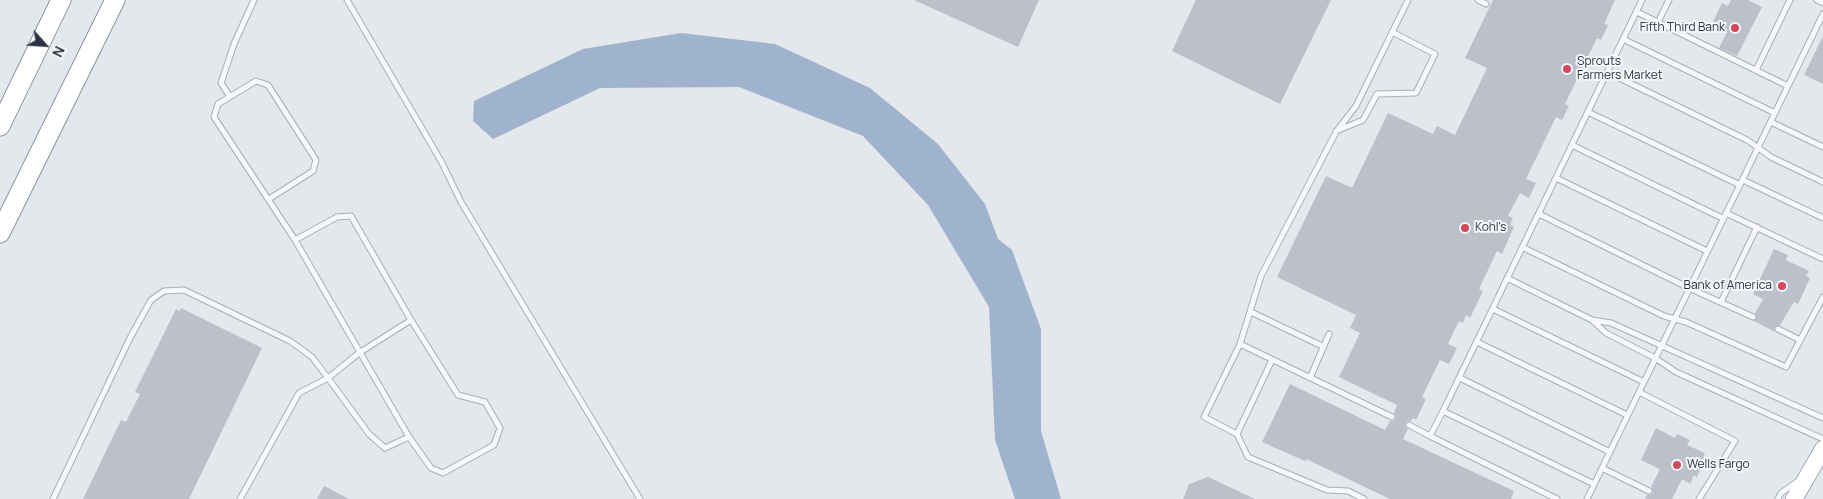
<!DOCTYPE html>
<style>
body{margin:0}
#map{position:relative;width:1823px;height:499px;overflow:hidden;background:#e4e7ec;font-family:Manrope,sans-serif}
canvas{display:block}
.north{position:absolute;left:20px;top:20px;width:50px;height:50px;-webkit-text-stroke:4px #f4f6f9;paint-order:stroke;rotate:116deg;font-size:14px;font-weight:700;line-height:20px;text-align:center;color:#2b3445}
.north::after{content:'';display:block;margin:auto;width:18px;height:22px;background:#2b3445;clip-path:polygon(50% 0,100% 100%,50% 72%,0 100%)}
</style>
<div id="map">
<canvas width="1823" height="499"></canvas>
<div class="north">N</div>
</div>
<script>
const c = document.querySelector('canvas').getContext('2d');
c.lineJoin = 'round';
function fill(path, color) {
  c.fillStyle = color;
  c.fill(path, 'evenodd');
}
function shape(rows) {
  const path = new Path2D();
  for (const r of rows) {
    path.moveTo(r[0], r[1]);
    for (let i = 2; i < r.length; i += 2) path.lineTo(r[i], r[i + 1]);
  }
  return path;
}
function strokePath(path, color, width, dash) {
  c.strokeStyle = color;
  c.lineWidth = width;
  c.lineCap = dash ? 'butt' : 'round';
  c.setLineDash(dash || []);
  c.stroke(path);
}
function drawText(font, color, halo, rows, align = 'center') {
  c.font = font + ' Manrope,sans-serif';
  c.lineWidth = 4;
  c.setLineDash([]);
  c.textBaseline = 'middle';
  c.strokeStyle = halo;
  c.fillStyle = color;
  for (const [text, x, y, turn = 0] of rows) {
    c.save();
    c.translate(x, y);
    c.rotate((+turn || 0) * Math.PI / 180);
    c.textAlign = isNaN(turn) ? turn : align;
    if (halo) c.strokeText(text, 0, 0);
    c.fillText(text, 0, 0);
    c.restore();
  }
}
fill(shape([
 [681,33,775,44,870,88,938,144,985,204,998,239,1012,250,1041,329,1041,431,1061,499,1015,499,995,440,989,307,928,205,863,136,739,87,600,88,493,139,473,121,474,101,583,49]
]), '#9fb4cc');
fill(shape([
 [914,0,1039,0,1018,47],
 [1196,0,1331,0,1280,104,1172,51],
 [1493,0,1615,0,1604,24,1608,25,1601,40,1597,38,1565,104,1569,106,1562,120,1556,117,1526,179,1536,183,1529,198,1520,193,1508,216,1513,218,1510,225,1514,227,1502,254,1497,251,1479,289,1483,291,1470,318,1466,315,1463,323,1459,321,1448,344,1457,348,1449,364,1440,360,1422,397,1426,399,1416,420,1413,418,1411,421,1407,421,1405,425,1408,429,1403,439,1514,491,1511,499,1390,499,1306,459,1305,461,1262,442,1290,384,1385,430,1390,421,1394,421,1396,417,1394,413,1397,405,1339,377,1360,333,1350,328,1356,315,1277,277,1326,176,1352,188,1388,113,1433,134,1437,126,1455,135,1487,68,1465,58],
 [1731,0,1748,0,1762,7,1737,56,1719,48,1727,32,1712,24,1722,3,1728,6],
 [1823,36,1823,84,1804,75],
 [1774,249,1788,255,1786,260,1809,271,1806,276,1810,278,1798,304,1794,302,1780,325,1774,327,1775,332,1754,321,1757,318,1755,313,1763,299,1753,294],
 [181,308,262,348,189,499,83,499,121,420,126,422,140,394,135,392,176,309,180,311],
 [1656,428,1675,438,1677,434,1690,440,1687,445,1705,453,1702,460,1704,461,1697,477,1694,475,1690,484,1682,479,1672,499,1645,499,1647,495,1651,495,1653,492,1651,487,1660,469,1641,460],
 [1208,477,1255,499,1183,499,1189,484],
 [324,486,349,499,317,499]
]), '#bbc0ca');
const lane = shape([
 [347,0,441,161,461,202,640,499],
 [1478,0,1486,4],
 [1817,0,1823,3],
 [1637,12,1788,86],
 [1658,22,1669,0],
 [1623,39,1775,113],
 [1756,70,1790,0],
 [1607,72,1747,140,1771,157,1823,182],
 [230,97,221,83,234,44,254,0],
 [1588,112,1740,185],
 [1771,122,1823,147],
 [1336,131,1363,120,1377,94,1416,93,1435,54,1392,32],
 [1572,145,1722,218],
 [1556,178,1707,251],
 [1743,180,1823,218],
 [269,199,313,171,316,160,268,85,256,81,218,104,214,117,295,240,337,217,351,216,411,320,458,395,485,402,500,428,494,445,443,473,431,468,409,437,385,448,369,434,328,378,359,353,411,320],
 [1726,213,1823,259],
 [1539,214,1689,288,1753,317],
 [295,240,409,437],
 [1522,247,1664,316,1686,322,1786,367,1823,297],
 [1507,278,1592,320],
 [1721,302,1757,227],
 [1493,309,1644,382],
 [1251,312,1324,347],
 [1778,329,1800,340],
 [1477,342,1627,415],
 [1240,344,1392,417],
 [1310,378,1329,334],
 [1460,378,1610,452],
 [1639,392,1735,441,1699,499],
 [1443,411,1430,436,1557,499],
 [1823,418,1611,323,1592,320,1606,333,1655,358,1676,372,1823,439],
 [1409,425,1430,436],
 [1237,434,1272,360],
 [1602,468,1649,491],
 [1594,484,1443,411,1642,0],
 [53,499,130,338,151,300,164,291,184,290,290,341,312,357,328,378,299,393,240,499],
 [1364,499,1348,491,1327,490,1248,457,1237,434,1204,417,1240,344,1261,276,1336,132,1356,106,1408,0],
 [1587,499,1823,14],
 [1778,499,1781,493,1798,481]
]);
const primary = shape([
 [1794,499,1823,449]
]);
const highway = shape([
 [0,126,61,0],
 [0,233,115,0]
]);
strokePath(lane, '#a9aeb7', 7);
strokePath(primary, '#a3abb8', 18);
strokePath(highway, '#8b94a3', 21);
strokePath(lane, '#f7f8fa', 5);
strokePath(primary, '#fff', 16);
strokePath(highway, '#fff', 19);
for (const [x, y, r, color] of [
 [1735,28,5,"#d1495b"],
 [1567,69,5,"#d1495b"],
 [1465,228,5,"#d1495b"],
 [1782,286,5,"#d1495b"],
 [1677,465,5,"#d1495b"]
]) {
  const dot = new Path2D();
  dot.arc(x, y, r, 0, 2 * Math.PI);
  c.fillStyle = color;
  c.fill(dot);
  strokePath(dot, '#f4f6f9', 2);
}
drawText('12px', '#2b3445', '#f4f6f9', [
 ["Fifth Third Bank",1725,28,"right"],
 ["Sprouts",1577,62],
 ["Farmers Market",1577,76],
 ["Kohl's",1475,228],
 ["Bank of America",1772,286,"right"],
 ["Wells Fargo",1687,465]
], 'left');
</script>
